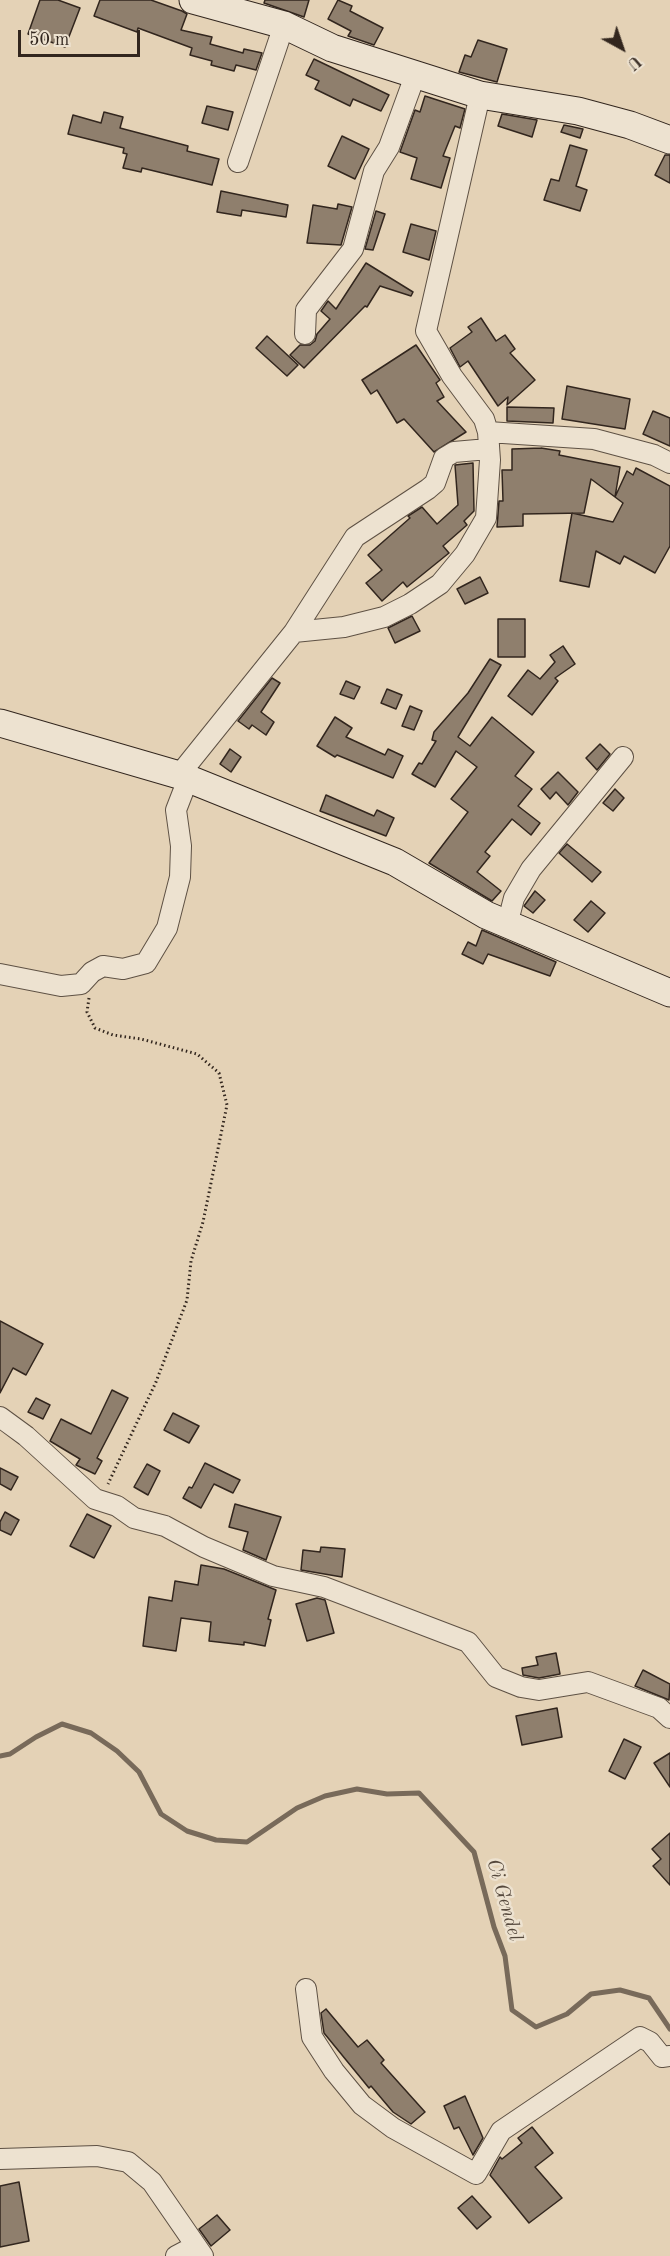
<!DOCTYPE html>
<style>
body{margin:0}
#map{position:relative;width:670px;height:2256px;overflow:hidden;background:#e4d2b6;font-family:"Old Standard TT",serif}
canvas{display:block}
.north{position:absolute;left:592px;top:18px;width:60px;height:60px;-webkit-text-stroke:4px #ede2d0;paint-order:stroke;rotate:140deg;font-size:16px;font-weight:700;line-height:24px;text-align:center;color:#32261e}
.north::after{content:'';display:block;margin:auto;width:21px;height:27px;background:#32261e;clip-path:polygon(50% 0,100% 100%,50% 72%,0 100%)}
.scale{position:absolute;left:18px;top:30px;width:122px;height:27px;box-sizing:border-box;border:3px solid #32261e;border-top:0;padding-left:8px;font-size:18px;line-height:21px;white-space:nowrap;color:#32261e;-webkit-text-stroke:4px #ede2d0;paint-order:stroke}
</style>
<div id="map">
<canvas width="670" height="2256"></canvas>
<div class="north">U</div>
<div class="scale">50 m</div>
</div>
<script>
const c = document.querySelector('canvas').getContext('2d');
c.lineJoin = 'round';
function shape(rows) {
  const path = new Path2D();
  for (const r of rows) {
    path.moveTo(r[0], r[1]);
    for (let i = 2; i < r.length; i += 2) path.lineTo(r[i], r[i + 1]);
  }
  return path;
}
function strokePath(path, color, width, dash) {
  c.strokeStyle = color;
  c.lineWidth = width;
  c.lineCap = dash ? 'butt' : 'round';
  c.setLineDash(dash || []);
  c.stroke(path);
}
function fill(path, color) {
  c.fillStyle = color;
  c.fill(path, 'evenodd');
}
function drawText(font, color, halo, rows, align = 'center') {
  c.font = font + ' "Old Standard TT",serif';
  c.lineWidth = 5;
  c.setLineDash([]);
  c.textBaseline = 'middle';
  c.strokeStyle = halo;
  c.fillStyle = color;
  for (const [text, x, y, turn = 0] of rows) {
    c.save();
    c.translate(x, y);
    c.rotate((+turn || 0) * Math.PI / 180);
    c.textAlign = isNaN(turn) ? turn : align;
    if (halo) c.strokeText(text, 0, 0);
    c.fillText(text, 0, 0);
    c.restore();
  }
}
strokePath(shape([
 [0,1756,10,1754,36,1737,62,1724,91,1733,117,1751,139,1772,161,1814,187,1831,216,1840,247,1842,297,1808,325,1796,357,1789,387,1794,419,1793,474,1852,494,1927,505,1956,512,2010,536,2027,567,2014,591,1994,620,1990,649,1998,670,2029]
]), '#786a5a', 5);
const building = shape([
 [40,0,58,0,80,8,65,47,28,34,40,0],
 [100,0,151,0,182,11,187,14,181,30,212,37,210,44,243,53,244,49,262,53,256,70,236,65,234,71,211,65,212,61,190,55,192,48,138,28,137,32,94,16,100,0],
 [265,0,309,0,304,17,264,3,265,0],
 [338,0,352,6,350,11,383,28,374,45,348,36,351,31,328,19,338,0],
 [478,40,507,49,497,82,459,72,465,55,471,57,478,40],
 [314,59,389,95,381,111,353,99,350,106,315,89,319,81,306,75,314,59],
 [425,96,465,109,460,128,455,126,443,156,450,158,441,188,411,179,417,158,400,152,415,110,420,112,425,96],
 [207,106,233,112,228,130,202,123,207,106],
 [104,112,123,117,120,128,188,146,187,151,219,159,212,185,142,168,141,172,123,168,127,154,123,153,124,148,68,134,73,115,101,123,104,112],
 [502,114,537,120,532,137,498,126,502,114],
 [564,125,583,129,580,138,561,132,564,125],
 [342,136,369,149,355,179,328,166,342,136],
 [570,145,587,150,576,186,587,190,580,211,544,200,551,179,559,181,570,145],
 [665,155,670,155,670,183,655,175,665,155],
 [221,191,288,205,286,217,242,210,241,216,217,212,221,191],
 [338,204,352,207,341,245,307,243,313,205,337,209,338,204],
 [376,211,385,214,373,250,365,249,376,211],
 [411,224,436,231,429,260,403,252,411,224],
 [366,263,413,292,411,296,380,286,367,307,365,306,304,368,290,355,300,345,310,345,315,341,317,334,330,319,321,311,328,301,336,309,366,263],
 [481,318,496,341,505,335,515,349,510,353,535,380,507,405,508,397,498,406,468,361,460,367,450,348,472,332,468,327,481,318],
 [267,336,298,365,287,376,256,348,267,336],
 [416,345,440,380,436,383,444,397,437,401,466,432,434,452,404,419,397,423,377,390,371,394,362,380,416,345],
 [567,386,630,399,625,429,562,419,567,386],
 [507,407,554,408,553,423,507,421,507,407],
 [653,411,670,418,670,446,643,434,653,411],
 [541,448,560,451,559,455,620,467,615,497,591,479,584,513,523,514,523,526,497,527,499,501,503,501,502,470,512,470,512,449,541,448],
 [473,463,474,511,464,521,467,525,443,546,449,553,407,587,403,582,382,601,366,583,382,570,368,555,410,518,408,516,422,507,437,524,458,505,455,465,473,463],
 [636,468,670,486,670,546,655,573,624,556,620,564,596,551,589,587,560,581,572,513,613,522,623,503,615,497,627,471,633,475,636,468],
 [480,577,488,593,465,604,457,589,480,577],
 [412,616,420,631,395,643,388,628,412,616],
 [498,619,525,619,525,657,498,657,498,619],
 [563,646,575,664,555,678,558,681,532,715,508,696,528,670,540,679,555,662,550,655,563,646],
 [490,659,501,665,458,737,470,746,492,717,534,752,515,776,532,789,518,806,540,823,531,835,512,819,485,852,490,856,477,872,501,891,492,901,429,863,468,812,451,799,477,767,456,751,435,787,412,774,419,763,422,764,436,741,432,740,434,732,468,693,490,659],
 [272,678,280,683,261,712,274,722,266,735,252,725,249,729,238,721,272,678],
 [346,681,360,687,354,699,340,694,346,681],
 [387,689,402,695,396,709,381,703,387,689],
 [410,706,422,711,414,730,402,726,410,706],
 [335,717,352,728,346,737,385,755,388,749,403,756,393,778,337,755,335,757,317,746,335,717],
 [600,744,610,754,597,770,586,758,600,744],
 [230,749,241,757,231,772,220,764,230,749],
 [558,772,578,792,568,805,556,792,550,799,541,789,558,772],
 [615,789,624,798,613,811,603,803,615,789],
 [326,795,374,816,377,810,394,818,386,836,320,811,326,795],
 [567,844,601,872,592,882,559,853,567,844],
 [535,891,545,900,533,913,524,906,535,891],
 [591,901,605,913,588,932,574,920,591,901],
 [482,930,556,962,550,976,488,954,483,964,462,954,468,942,476,946,482,930],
 [0,1321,43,1344,26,1375,13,1368,0,1393,0,1321],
 [112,1390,128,1398,97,1458,102,1461,95,1474,76,1465,80,1459,50,1441,61,1419,91,1434,112,1390],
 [36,1398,50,1405,43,1419,28,1412,36,1398],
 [173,1413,199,1426,189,1443,164,1430,173,1413],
 [205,1463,240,1480,233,1493,214,1484,201,1508,183,1498,189,1487,192,1488,205,1463],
 [147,1464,160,1471,148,1495,134,1487,147,1464],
 [0,1468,18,1477,11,1490,0,1484,0,1468],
 [235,1504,281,1517,266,1560,243,1550,248,1532,229,1527,235,1504],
 [5,1512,19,1520,11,1535,0,1530,0,1522,5,1512],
 [87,1514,111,1526,94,1558,70,1546,87,1514],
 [321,1547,345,1549,342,1577,301,1570,303,1550,320,1552,321,1547],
 [201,1565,224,1569,276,1590,268,1619,271,1620,265,1646,244,1642,244,1645,209,1641,211,1622,181,1618,176,1651,143,1646,149,1597,172,1601,175,1581,198,1585,201,1565],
 [317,1598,325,1600,334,1633,307,1641,296,1604,317,1598],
 [556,1653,560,1674,539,1678,523,1675,522,1668,538,1665,536,1657,556,1653],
 [643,1670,670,1684,669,1700,635,1686,643,1670],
 [557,1708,562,1737,522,1745,516,1716,557,1708],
 [624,1739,641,1747,625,1779,609,1771,624,1739],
 [670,1753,670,1787,654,1763,670,1753],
 [670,1833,670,1885,653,1866,661,1859,652,1849,670,1833],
 [326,2009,358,2047,367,2040,384,2060,381,2063,425,2112,411,2124,393,2112,371,2086,369,2088,324,2033,321,2013,326,2009],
 [465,2096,483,2138,473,2155,459,2127,454,2129,444,2106,465,2096],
 [532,2127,553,2153,535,2167,562,2198,529,2223,490,2175,500,2157,502,2159,522,2143,518,2138,532,2127],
 [19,2182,29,2241,0,2247,0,2186,19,2182],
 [472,2196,491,2217,477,2229,458,2208,472,2196],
 [217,2215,230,2230,211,2246,199,2229,217,2215]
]);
fill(building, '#8f7f6d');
strokePath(building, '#32261e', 1.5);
const street = shape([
 [238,162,284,25],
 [305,334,306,310,353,249,374,171,389,147,416,73],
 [488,432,594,439,654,455,670,463],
 [294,632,355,537,428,489,435,483,444,458,454,452,488,449],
 [179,775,294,632,344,627,384,617,410,604,440,584,465,554,486,518,490,460,488,432,484,419,452,376,426,331,480,95],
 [507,925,514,898,531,869,623,757],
 [0,974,61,986,81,984,92,972,103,966,123,969,146,963,167,928,180,877,181,846,176,810,188,779],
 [0,1417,26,1436,95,1499,117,1506,134,1518,165,1526,204,1547,273,1576,324,1587,468,1642,496,1677,521,1687,539,1690,588,1682,659,1708,670,1718],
 [306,1989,312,2037,334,2071,362,2105,393,2128,476,2174,501,2131,640,2037,650,2042,662,2057,670,2056],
 [0,2159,97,2156,128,2162,152,2182,203,2256],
 [176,2256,195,2246]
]);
const secondary = shape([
 [193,0,284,25,332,48,480,95,578,111,630,125,670,140],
 [0,723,179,775,395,862,486,915,670,993]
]);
strokePath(street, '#5e5144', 22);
strokePath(secondary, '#32261e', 29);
strokePath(shape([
 [89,998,87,1012,95,1028,113,1035,141,1039,197,1054,219,1073,227,1105,203,1222,191,1261,187,1300,156,1382,108,1484]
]), '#32261e', 3, [1.5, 3]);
strokePath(street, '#ede2d0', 20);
strokePath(secondary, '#ede2d0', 27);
drawText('italic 20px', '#55483c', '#ede2d0', [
 ["Ci Gendel",504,1900,74]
]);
</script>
